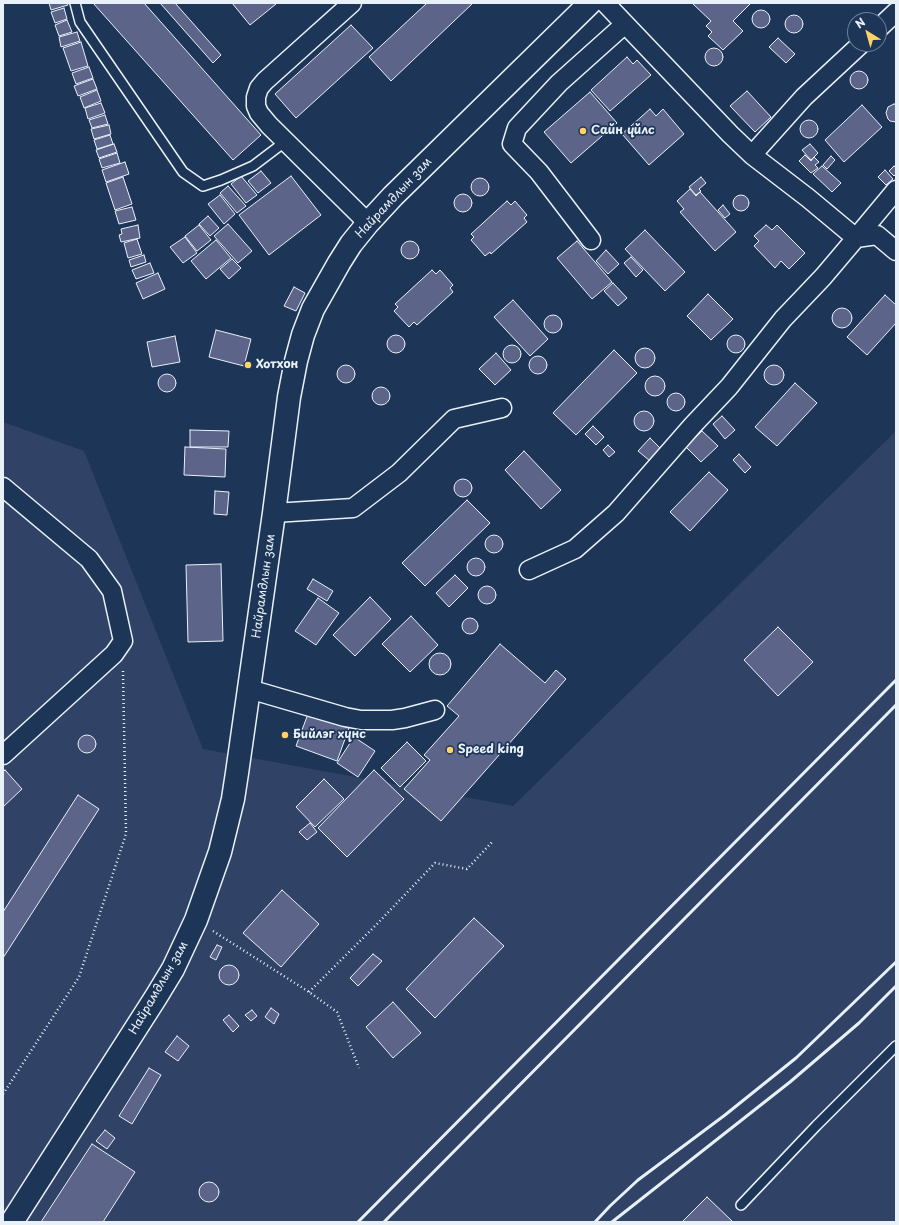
<!DOCTYPE html>
<meta charset="utf-8">
<style>
body{margin:0}
#map{position:relative;width:899px;height:1225px;overflow:hidden;background:#1d3557;font-family:"Playpen Sans",sans-serif}
canvas{display:block}
.frame{position:absolute;inset:0;border:4px solid #e8f1f8;pointer-events:none}
.north{position:absolute;left:847px;top:12px;width:40px;height:40px;box-sizing:border-box;background:#1d3557;border:1px solid #6e8097;border-radius:50%;rotate:323deg;font-size:11px;font-weight:700;line-height:16px;text-align:center;color:#e8f1f8}
.north::after{content:'';display:block;margin:auto;width:14px;height:18px;background:#ffd166;clip-path:polygon(50% 0,100% 100%,50% 72%,0 100%)}
</style>
<div id="map">
<canvas width="899" height="1225"></canvas>
<div class="frame"></div>
<div class="north">N</div>
</div>
<script>
const c = document.querySelector('canvas').getContext('2d');
c.lineJoin = 'round';
function fill(path, color) {
  c.fillStyle = color;
  c.fill(path, 'evenodd');
}
function shape(rows) {
  const path = new Path2D();
  for (const r of rows) {
    if (r.length === 3) {
      path.moveTo(r[0] + r[2], r[1]);
      path.arc(r[0], r[1], r[2], 0, 2 * Math.PI);
      continue;
    }
    path.moveTo(r[0], r[1]);
    for (let i = 2; i < r.length; i += 2) path.lineTo(r[i], r[i + 1]);
  }
  return path;
}
function strokePath(path, color, width, dash) {
  c.strokeStyle = color;
  c.lineWidth = width;
  c.lineCap = dash ? 'butt' : 'round';
  c.setLineDash(dash || []);
  c.stroke(path);
}
function drawText(font, color, halo, rows, align = 'center') {
  c.font = font + ' "Playpen Sans",sans-serif';
  c.lineWidth = 3.5;
  c.setLineDash([]);
  c.textBaseline = 'middle';
  c.strokeStyle = halo;
  c.fillStyle = color;
  for (const [text, x, y, turn = 0] of rows) {
    c.save();
    c.translate(x, y);
    c.rotate((+turn || 0) * Math.PI / 180);
    c.textAlign = isNaN(turn) ? turn : align;
    if (halo) c.strokeText(text, 0, 0);
    c.fillText(text, 0, 0);
    c.restore();
  }
}
fill(shape([
 [3,422,84,451,203,749,513,806,896,431,896,1222,3,1222]
]), '#304366');
const building = shape([
 [49,3,67,3,68,5,51,10,49,3],
 [93,3,144,3,261,135,233,160,93,3],
 [160,3,175,3,221,55,213,63,160,3],
 [232,3,275,3,276,4,250,25,232,3],
 [427,3,473,3,391,81,369,57,427,3],
 [694,3,751,3,733,21,743,31,723,50,708,36,712,32,706,26,711,21,693,4,694,3],
 [64,8,67,19,55,23,51,12,64,8],
 [761,19,9],
 [794,24,9],
 [67,20,72,32,59,36,55,25,67,20],
 [351,25,373,48,296,118,275,94,351,25],
 [77,32,80,41,61,47,59,37,77,32],
 [778,38,795,54,786,63,769,47,778,38],
 [81,42,88,66,71,71,63,48,81,42],
 [714,57,9],
 [627,57,633,64,637,60,651,75,610,111,591,90,627,57],
 [89,67,93,78,76,84,72,73,89,67],
 [859,80,9],
 [93,79,97,89,78,96,74,86,93,79],
 [97,90,101,101,84,108,80,97,97,90],
 [747,91,771,117,755,132,730,106,747,91],
 [590,92,617,123,571,163,544,132,590,92],
 [101,103,105,113,88,119,85,108,101,103],
 [894,104,896,105,896,122,890,121,888,119,886,113,888,107,894,104],
 [862,105,882,127,844,162,825,140,862,105],
 [650,109,656,116,663,109,684,134,649,165,622,134,650,109],
 [105,115,108,124,92,128,89,120,105,115],
 [809,129,9],
 [109,125,111,134,94,139,91,129,109,125],
 [110,135,113,144,97,149,94,140,110,135],
 [114,144,117,152,99,158,96,150,114,144],
 [810,144,818,153,811,160,802,150,810,144],
 [117,153,120,163,102,168,99,159,117,153],
 [805,155,811,161,814,157,819,162,815,165,818,168,811,173,799,161,805,155],
 [831,156,835,160,827,169,823,165,831,156],
 [125,162,129,174,106,182,102,170,125,162],
 [822,166,841,183,832,192,813,174,822,166],
 [894,166,896,168,896,174,894,176,889,171,894,166],
 [885,170,893,179,886,185,878,177,885,170],
 [261,171,271,183,258,193,248,181,261,171],
 [241,176,257,195,246,203,231,184,241,176],
 [291,176,321,215,269,255,239,215,291,176],
 [123,177,132,204,115,210,106,183,123,177],
 [701,177,706,183,699,189,701,191,696,195,689,187,701,177],
 [480,187,9],
 [228,186,246,206,237,213,220,193,228,186],
 [690,189,696,196,700,192,736,232,715,251,680,212,684,209,677,201,690,189],
 [463,203,9],
 [220,195,235,214,224,224,208,204,220,195],
 [741,203,8],
 [507,201,511,205,515,201,527,215,524,218,527,222,491,254,490,252,485,256,471,240,474,237,471,234,507,201],
 [723,205,730,214,725,218,718,210,723,205],
 [132,207,136,220,119,224,115,211,132,207],
 [208,216,219,228,210,236,199,224,208,216],
 [228,224,252,251,238,263,214,236,228,224],
 [138,225,140,238,121,242,119,235,122,234,121,229,138,225],
 [199,225,211,240,197,251,185,236,199,225],
 [766,225,772,230,777,225,805,253,789,269,781,261,775,268,754,246,759,241,754,236,766,225],
 [645,230,685,272,665,291,625,249,645,230],
 [185,237,197,253,183,263,170,247,185,237],
 [137,239,142,254,128,258,124,243,137,239],
 [216,240,231,258,206,279,191,261,216,240],
 [577,241,612,282,592,299,557,258,577,241],
 [410,250,9],
 [606,250,619,264,608,274,596,261,606,250],
 [144,255,146,262,131,267,129,260,144,255],
 [631,257,643,270,636,277,624,263,631,257],
 [232,259,241,268,229,279,220,269,232,259],
 [150,263,154,273,136,279,132,270,150,263],
 [432,270,436,274,440,270,453,285,450,288,453,292,417,325,414,322,409,327,394,311,398,307,395,304,432,270],
 [158,273,165,289,143,299,136,283,158,273],
 [613,283,627,298,618,306,604,291,613,283],
 [294,287,305,293,296,311,284,306,294,287],
 [708,294,733,319,711,340,687,316,708,294],
 [885,295,896,305,896,323,867,355,847,337,885,295],
 [513,300,548,339,530,356,494,317,513,300],
 [842,318,10],
 [553,324,9],
 [216,330,251,339,244,366,209,357,216,330],
 [736,344,9],
 [396,344,9],
 [175,336,180,362,152,367,147,342,175,336],
 [512,354,9],
 [645,358,10],
 [614,350,637,373,576,435,553,413,614,350],
 [496,353,511,370,495,385,479,369,496,353],
 [538,365,9],
 [346,374,9],
 [774,375,10],
 [167,383,9],
 [655,386,10],
 [795,383,817,403,777,446,755,427,795,383],
 [381,396,9],
 [676,402,9],
 [644,421,10],
 [722,416,735,430,725,439,713,424,722,416],
 [593,426,604,437,596,445,585,434,593,426],
 [190,430,229,431,228,447,190,447,190,430],
 [702,431,718,446,701,462,686,447,702,431],
 [650,438,661,449,650,461,638,451,650,438],
 [608,445,615,452,609,457,603,450,608,445],
 [185,447,226,449,225,477,184,475,185,447],
 [524,451,561,490,541,509,505,470,524,451],
 [739,454,751,467,745,473,733,460,739,454],
 [709,472,728,490,690,531,670,512,709,472],
 [463,488,9],
 [215,491,229,492,227,515,214,514,215,491],
 [467,500,490,523,425,586,402,563,467,500],
 [494,544,9],
 [476,567,9],
 [221,564,223,641,188,642,186,565,221,564],
 [455,575,468,588,449,607,436,593,455,575],
 [313,579,333,591,327,601,307,589,313,579],
 [487,595,9],
 [370,597,391,619,355,656,333,635,370,597],
 [318,598,339,613,316,645,295,631,318,598],
 [411,616,438,645,410,672,382,644,411,616],
 [470,626,8],
 [778,627,813,662,778,696,744,660,778,627],
 [500,644,545,683,556,670,566,679,441,821,404,789,430,760,424,755,459,716,447,706,500,644],
 [440,664,11],
 [308,714,349,728,337,761,296,746,308,714],
 [87,744,9],
 [354,737,375,751,358,777,337,763,354,737],
 [407,742,426,761,400,787,381,768,407,742],
 [5,770,22,789,3,807,3,772,5,770],
 [374,770,404,799,347,857,318,828,374,770],
 [324,779,344,799,315,827,296,807,324,779],
 [78,795,99,809,3,958,3,912,78,795],
 [310,823,317,832,307,840,299,832,310,823],
 [282,890,319,924,281,967,243,933,282,890],
 [474,918,504,946,435,1018,406,989,474,918],
 [217,945,222,947,216,960,210,957,217,945],
 [373,954,382,961,358,986,350,978,373,954],
 [229,975,10],
 [393,1002,421,1033,393,1058,366,1027,393,1002],
 [271,1008,279,1014,274,1024,265,1017,271,1008],
 [252,1010,257,1016,251,1021,245,1015,252,1010],
 [229,1015,239,1026,233,1032,223,1020,229,1015],
 [177,1036,189,1046,178,1061,165,1052,177,1036],
 [149,1068,161,1075,132,1124,119,1116,149,1068],
 [105,1130,115,1138,107,1149,96,1141,105,1130],
 [92,1144,135,1172,103,1222,41,1222,92,1144],
 [209,1192,10],
 [707,1197,732,1221,731,1222,682,1222,707,1197]
]);
fill(building, '#5d648a');
strokePath(building, '#e8f1f8', 1);
const service = shape([
 [75,3,80,22,183,172,203,186,221,180,253,166,286,141],
 [741,1205,816,1126,896,1046]
]);
const minor = shape([
 [352,3,265,81,259,88,256,97,256,106,259,113,269,125,368,223],
 [879,28,896,12],
 [752,155,804,97,861,44],
 [856,238,896,190],
 [856,238,877,235,896,251],
 [591,240,539,172,512,144,517,128,559,83,625,24],
 [3,487,89,559,112,591,123,641,114,654,3,755],
 [274,513,353,508,399,473,454,419,502,408],
 [529,570,575,549,616,513,693,425,729,387,783,319,823,277,856,238,808,198,752,155,730,134,605,3],
 [249,689,345,717,361,720,392,720,405,718,435,710]
]);
const secondary = shape([
 [12,1222,156,997,173,969,196,920,220,852,233,799,237,773,274,513,289,397,296,361,303,335,313,309,339,263,351,244,368,223,393,196,590,3]
]);
strokePath(service, '#e8f1f8', 12);
strokePath(minor, '#e8f1f8', 21);
strokePath(secondary, '#e8f1f8', 25);
strokePath(shape([
 [213,931,309,992,337,1012,359,1068],
 [309,992,377,924,435,863,467,869,493,841],
 [3,1094,79,977,126,834,123,671]
]), '#e8f1f8', 2.5, [1, 3]);
strokePath(service, '#1d3557', 9);
strokePath(minor, '#1d3557', 18);
strokePath(secondary, '#1d3557', 22);
strokePath(shape([
 [358,1222,896,680],
 [384,1222,896,705],
 [595,1222,610,1206,638,1180,725,1115,796,1058,896,962],
 [612,1222,790,1082,859,1023,896,986]
]), '#e8f1f8', 3);
for (const [x, y, r, color] of [
 [583,131,4,"#ffd166"],
 [248,365,4,"#ffd166"],
 [285,735,4,"#ffd166"],
 [450,750,4,"#ffd166"]
]) {
  const dot = new Path2D();
  dot.arc(x, y, r, 0, 2 * Math.PI);
  c.fillStyle = color;
  c.fill(dot);
  strokePath(dot, '#1d3557', 1.5);
}
drawText('bold 12px', '#e8f1f8', '#1d3557', [
 ["Сайн үйлс",591,131],
 ["Хотхон",256,365],
 ["Бийлэг хүнс",293,735],
 ["Speed king",458,750]
], 'left');
drawText('12px', '#e8f1f8', '#1d3557', [
 ["Найрамдлын зам",394,198,-47],
 ["Найрамдлын зам",264,586,-82],
 ["Найрамдлын зам",159,988,-60]
]);
</script>
